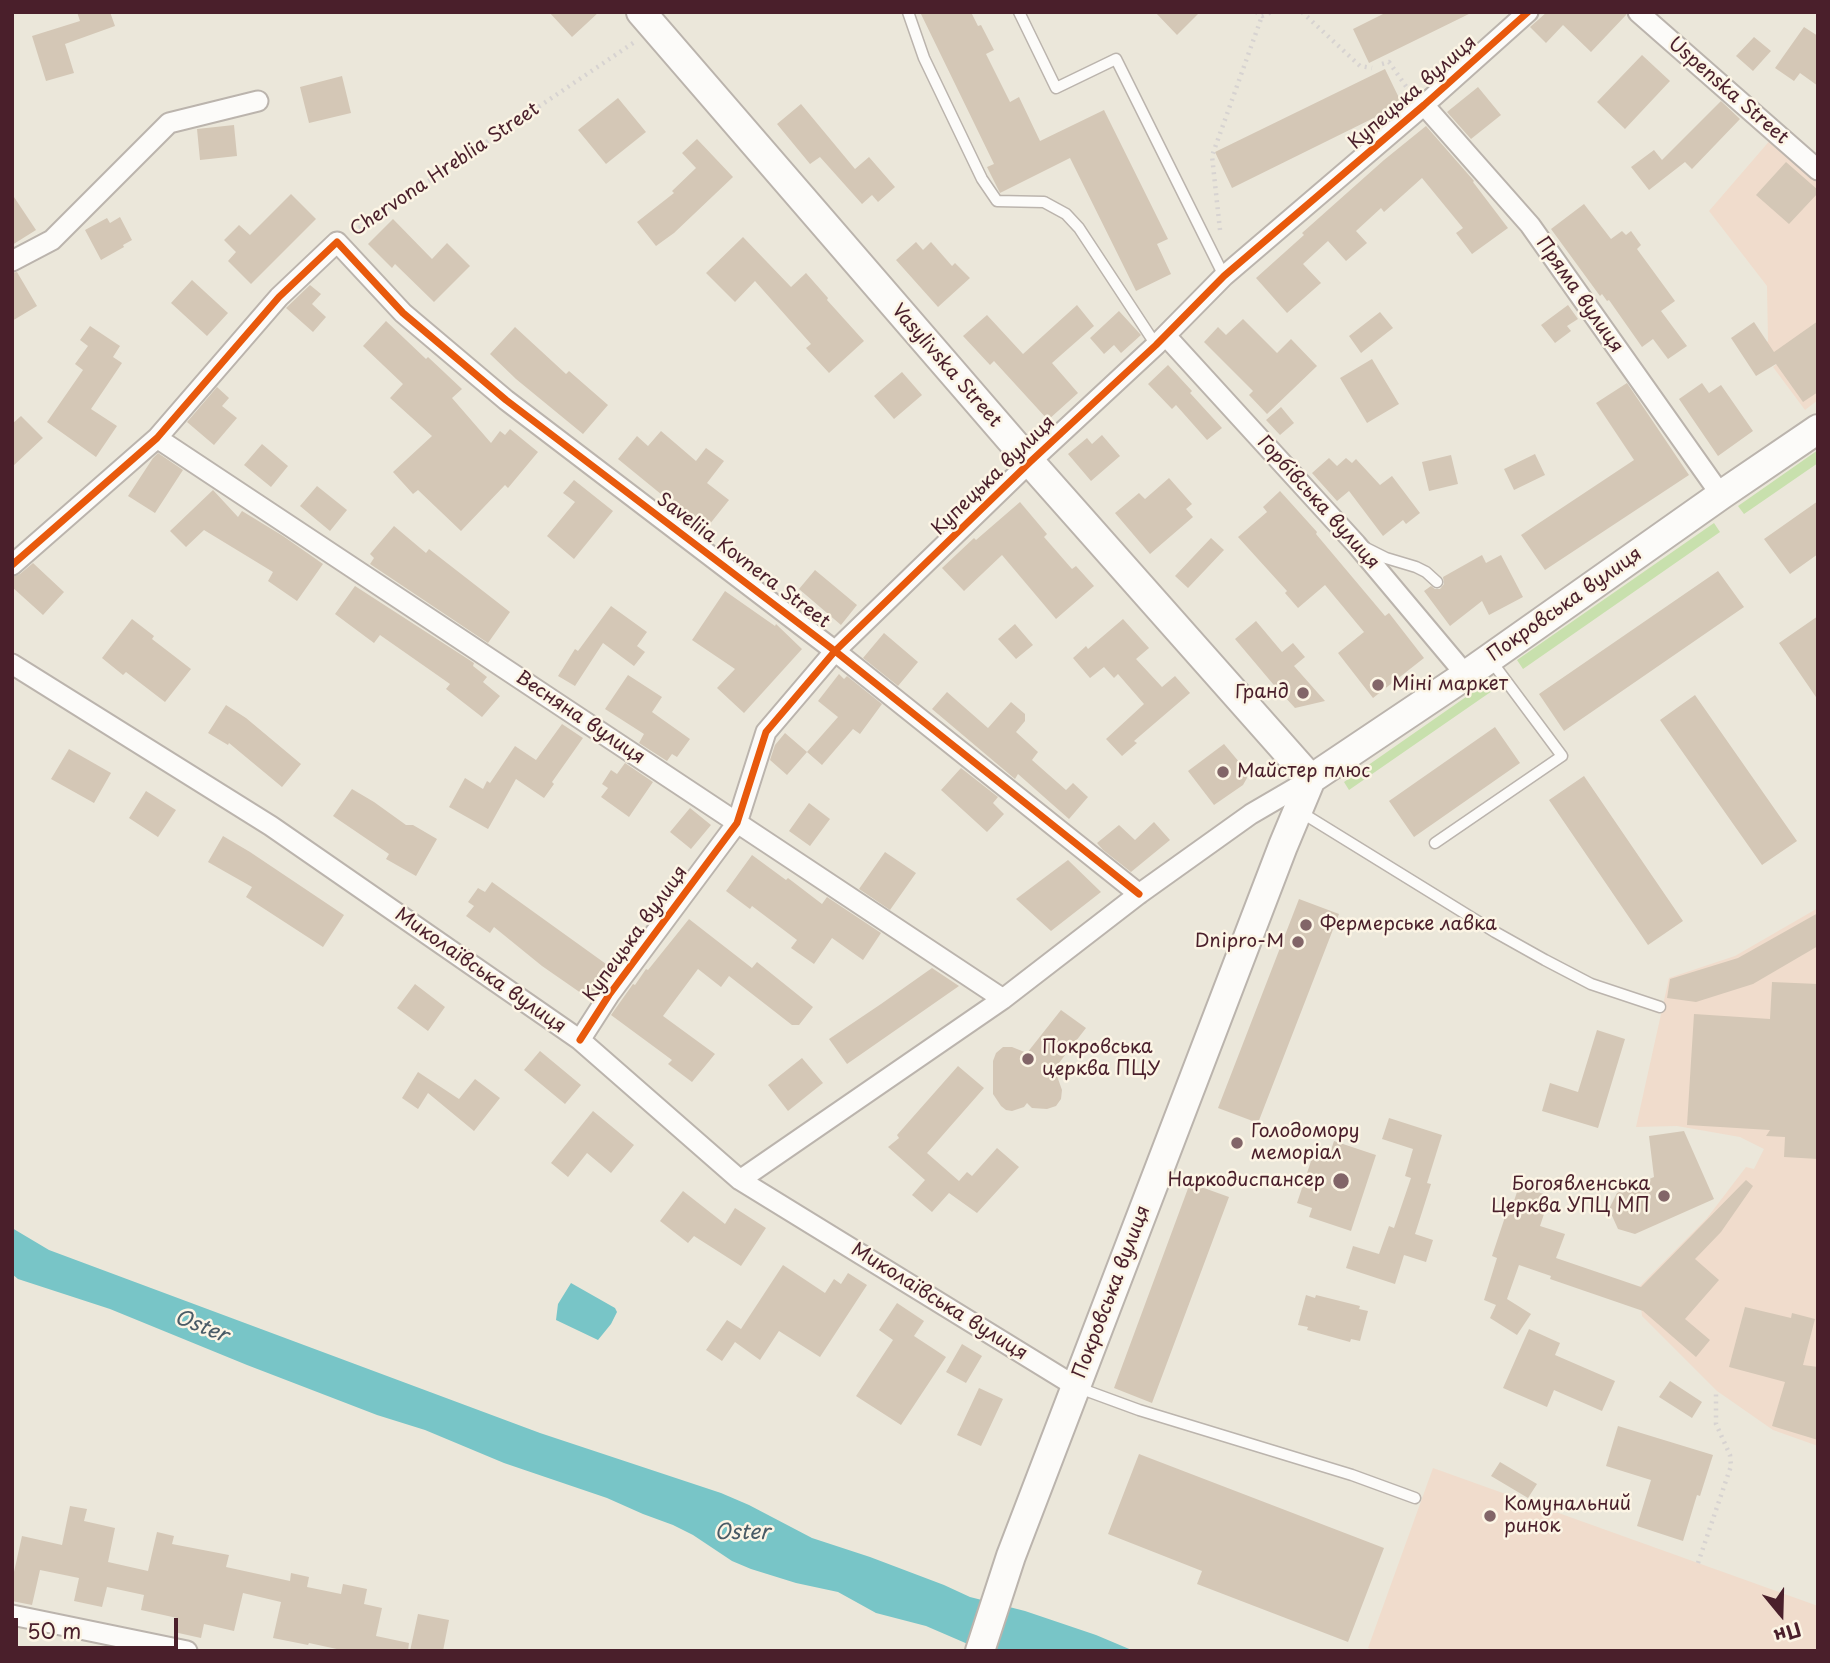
<!DOCTYPE html>
<meta charset="utf-8">
<style>
body{margin:0}
#map{position:relative;width:1830px;height:1663px;overflow:hidden;background:#ebe7da;font-family:"Playpen Sans",sans-serif}
canvas{display:block}
.frame{position:absolute;inset:0;border:14px solid #4a1f2b;pointer-events:none}
.north{position:absolute;left:1746px;top:1579px;width:70px;height:70px;-webkit-text-stroke:5px #fcf5e5;paint-order:stroke;rotate:161deg;font-size:19px;font-weight:700;line-height:28px;text-align:center;color:#4a1f2b}
.north::after{content:'';display:block;margin:auto;width:24px;height:32px;background:#4a1f2b;clip-path:polygon(50% 0,100% 100%,50% 72%,0 100%)}
.scale{position:absolute;left:14px;top:1618px;width:164px;height:32px;box-sizing:border-box;border:4px solid #4a1f2b;border-top:0;padding-left:9px;font-size:21px;line-height:24px;white-space:nowrap;color:#4a1f2b;-webkit-text-stroke:5px #fcf5e5;paint-order:stroke}
</style>
<div id="map">
<canvas width="1830" height="1663"></canvas>
<div class="frame"></div>
<div class="north">Пн</div>
<div class="scale">50 m</div>
</div>
<script>
const c = document.querySelector('canvas').getContext('2d');
c.lineJoin = 'round';
function fill(path, color) {
  c.fillStyle = color;
  c.fill(path, 'evenodd');
}
function shape(rows) {
  const path = new Path2D();
  for (const r of rows) {
    path.moveTo(r[0], r[1]);
    for (let i = 2; i < r.length; i += 2) path.lineTo(r[i], r[i + 1]);
  }
  return path;
}
function strokePath(path, color, width, dash) {
  c.strokeStyle = color;
  c.lineWidth = width;
  c.lineCap = dash ? 'butt' : 'round';
  c.setLineDash(dash || []);
  c.stroke(path);
}
function drawText(font, color, halo, rows, align = 'center') {
  c.font = font + ' "Playpen Sans",sans-serif';
  c.lineWidth = 5;
  c.setLineDash([]);
  c.textBaseline = 'middle';
  c.strokeStyle = halo;
  c.fillStyle = color;
  for (const [text, x, y, turn = 0] of rows) {
    c.save();
    c.translate(x, y);
    c.rotate((+turn || 0) * Math.PI / 180);
    c.textAlign = isNaN(turn) ? turn : align;
    if (halo) c.strokeText(text, 0, 0);
    c.fillText(text, 0, 0);
    c.restore();
  }
}
fill(shape([
 [1772,138,1818,183,1818,400,1805,410,1773,367,1777,364,1764,344,1768,341,1767,286,1709,211],
 [1818,908,1818,1446,1773,1430,1717,1391,1642,1316,1639,1287,1707,1218,1746,1167,1754,1169,1764,1149,1740,1137,1677,1126,1636,1127,1669,978,1735,956],
 [1433,1468,1818,1606,1818,1651,1377,1651,1368,1648]
]), '#f0dccc');
fill(shape([
 [1818,450,1818,463,1744,514,1738,506],
 [1714,523,1720,532,1523,669,1517,660],
 [1486,683,1492,691,1349,790,1344,782]
]), '#c8e0ad');
fill(shape([
 [12,1228,49,1250,540,1433,721,1493,749,1505,812,1538,870,1557,944,1585,970,1597,1025,1611,1096,1635,1134,1651,984,1651,926,1626,876,1613,838,1592,796,1583,751,1569,732,1561,693,1535,673,1525,643,1514,607,1498,504,1463,425,1430,377,1415,247,1365,110,1309,18,1279,12,1274],
 [571,1283,615,1308,617,1312,611,1324,598,1340,556,1320,558,1304]
]), '#78c5c7');
fill(shape([
 [77,12,110,12,115,26,65,44,74,73,46,81,32,36,80,21],
 [549,12,599,12,572,37],
 [920,12,971,12,978,26,981,25,994,50,986,54,1010,102,1019,97,1040,141,1104,110,1168,239,1157,244,1171,274,1136,291,1070,158,1000,193,987,167,994,164],
 [1155,12,1200,12,1177,35],
 [1387,12,1473,12,1369,63,1353,29],
 [1547,12,1626,12,1626,15,1591,52,1563,25,1546,43,1530,27],
 [1804,27,1818,36,1818,86,1800,73,1794,81,1775,68],
 [1754,37,1771,51,1753,71,1736,56],
 [1642,55,1670,81,1625,129,1597,102],
 [1385,69,1402,104,1232,188,1215,152],
 [342,76,351,113,309,123,300,87],
 [1478,87,1501,115,1471,139,1447,112],
 [618,98,646,132,606,164,578,130],
 [1721,101,1740,119,1692,169,1685,162,1649,190,1631,167,1654,150,1662,160],
 [801,104,855,169,869,157,895,187,878,202,872,195,862,204,820,157,810,164,777,124],
 [234,125,237,156,200,160,197,129],
 [1426,126,1474,181,1473,182,1508,228,1472,254,1456,233,1463,228,1422,178,1384,212,1381,208,1356,231,1367,243,1346,261,1328,241,1303,264,1321,283,1287,313,1256,278,1304,235,1302,233,1384,160],
 [697,139,733,177,674,233,656,246,637,222,674,193,672,191,696,168,682,153],
 [1786,162,1818,190,1818,193,1789,224,1756,195],
 [12,194,36,230,12,245],
 [291,194,316,219,251,284,228,261,236,252,224,240,239,225,250,235],
 [1584,204,1611,239,1622,231,1626,235,1631,231,1641,245,1637,249,1675,301,1661,311,1687,346,1668,359,1653,339,1642,347,1609,300,1607,301,1602,294,1600,296,1551,229],
 [120,217,132,240,123,245,124,247,101,260,85,230,107,218,110,223],
 [393,219,432,259,447,243,470,266,434,302,395,264,392,268,368,244],
 [743,237,791,287,806,273,828,298,827,300,864,341,829,373,806,348,811,344,755,281,735,302,706,273],
 [916,242,923,250,931,242,952,266,955,263,970,278,938,307,896,260],
 [17,272,37,306,12,321,12,273],
 [192,280,228,313,207,336,171,303],
 [310,285,321,294,312,304,326,317,313,332,286,308],
 [1077,305,1094,326,1052,363,1078,393,1048,420,994,361,990,365,963,336,987,315,1023,354],
 [1568,305,1578,319,1567,326,1571,331,1555,343,1541,325],
 [1119,311,1141,335,1121,353,1114,345,1104,354,1090,338],
 [1380,312,1393,328,1361,353,1349,336],
 [1243,319,1277,353,1291,339,1317,366,1267,414,1249,395,1253,391,1204,342,1218,327,1226,335],
 [386,321,426,359,428,357,462,389,452,398,491,443,500,431,505,435,510,429,538,452,508,488,505,485,461,531,418,490,413,494,393,472,432,436,390,398,403,384,363,346],
 [1818,321,1818,392,1803,402,1776,364,1756,376,1731,338,1754,322,1774,352],
 [90,326,120,346,113,357,122,363,91,409,117,426,96,457,47,422,83,370,75,364,88,346,80,340],
 [515,327,566,374,569,371,608,405,583,434,516,379,490,354],
 [1372,359,1399,404,1367,423,1340,378],
 [1168,365,1192,391,1190,393,1222,428,1207,440,1176,405,1172,409,1148,384],
 [902,372,922,395,894,419,874,396],
 [1627,383,1689,475,1545,570,1521,535,1634,460,1596,403],
 [1702,383,1709,393,1721,385,1753,431,1718,456,1679,399],
 [217,387,229,398,222,406,237,418,214,445,187,422],
 [1281,407,1294,423,1280,435,1266,420],
 [21,416,43,438,12,467,12,424],
 [661,431,696,461,706,448,724,461,707,483,729,500,705,530,618,459,637,436,648,446],
 [1102,435,1120,456,1091,481,1068,454,1087,438,1092,444],
 [262,444,288,466,271,487,244,465],
 [158,453,183,470,155,513,128,496,153,458],
 [1535,454,1545,475,1514,490,1504,469],
 [1451,455,1458,484,1429,491,1422,462],
 [1329,458,1337,466,1346,458,1352,463,1356,459,1380,485,1392,476,1420,513,1406,524,1403,520,1383,536,1349,491,1337,501,1312,473],
 [1169,478,1192,504,1186,509,1193,517,1150,554,1115,513,1139,493,1145,499],
 [574,480,613,511,574,559,547,536,575,502,563,493],
 [317,486,347,510,330,531,300,506],
 [213,490,238,517,242,511,283,536,323,564,297,601,268,581,273,572,204,530,186,547,170,531],
 [1280,491,1317,532,1316,534,1385,616,1389,613,1424,658,1373,698,1338,653,1364,632,1325,585,1298,608,1285,593,1287,591,1238,537,1267,512,1263,507],
 [1818,501,1818,554,1790,574,1764,539],
 [1020,502,1047,534,1044,537,1072,569,1076,566,1094,586,1056,619,1002,555,964,591,942,568,974,538,976,540],
 [394,526,426,553,429,549,510,612,488,643,370,564,374,558,370,554],
 [1211,538,1224,550,1188,588,1175,576],
 [1482,555,1486,563,1501,555,1523,597,1489,615,1482,601,1450,626,1424,591,1431,586,1435,589,1440,589,1444,584,1443,577],
 [33,563,64,592,43,615,12,587,12,577,20,574],
 [815,570,857,605,841,625,799,589],
 [1718,571,1744,607,1564,731,1539,694],
 [355,586,474,663,473,666,487,677,483,682,500,696,482,717,446,689,450,684,380,635,374,643,335,614],
 [725,591,775,626,776,624,802,649,744,713,717,688,735,669,692,640],
 [611,606,647,632,637,646,645,652,634,666,603,643,575,686,558,676,575,649,578,651],
 [1818,616,1818,700,1779,643],
 [132,619,154,636,152,639,191,669,165,702,126,672,123,675,102,658],
 [1123,619,1149,648,1136,659,1162,687,1175,676,1190,693,1134,741,1137,743,1122,756,1106,739,1144,704,1118,674,1114,678,1104,667,1090,678,1073,658,1086,646,1088,649],
 [1256,621,1282,652,1293,643,1305,657,1294,666,1325,701,1295,708,1273,684,1235,639],
 [1015,624,1033,645,1016,659,998,639],
 [884,633,918,662,898,686,863,658],
 [839,674,844,679,847,676,882,704,860,734,853,729,822,765,807,752,838,717,818,701],
 [628,675,662,697,652,712,690,739,677,757,672,754,667,761,639,743,644,734,605,709],
 [947,692,988,728,1011,702,1025,714,1025,721,1016,732,1038,752,1032,760,1066,790,1073,783,1088,797,1069,819,1018,774,1015,779,932,709],
 [1695,695,1797,841,1762,865,1660,720],
 [226,705,246,718,301,764,282,787,229,743,228,745,208,733],
 [562,724,583,738,552,782,554,784,544,798,516,779,488,829,449,807,465,778,483,789,487,781,490,783,515,746,536,760],
 [1495,727,1520,763,1414,837,1389,801],
 [785,733,807,752,787,775,770,760,775,745],
 [1224,744,1245,769,1247,778,1243,785,1214,805,1188,771],
 [69,749,111,773,94,803,51,779],
 [625,763,653,782,629,817,601,797,608,788,602,784,611,770,617,774],
 [961,768,998,797,993,803,1004,814,987,832,941,790],
 [1584,776,1683,921,1648,945,1549,800],
 [352,789,374,802,406,825,413,825,437,839,416,876,386,859,389,854,333,816],
 [146,791,176,810,158,837,129,818],
 [809,803,830,819,810,846,789,831],
 [690,808,711,825,691,849,670,832],
 [1154,822,1170,840,1131,872,1103,850,1097,843,1119,825,1135,840],
 [223,836,250,852,344,915,323,947,246,897,252,887,208,862],
 [885,852,916,873,890,910,859,889],
 [752,855,786,880,788,878,822,904,827,897,881,933,863,960,832,938,814,964,791,948,797,940,752,906,750,909,726,891],
 [1068,860,1101,892,1051,931,1016,899],
 [492,882,613,969,591,1000,542,966,494,927,490,933,466,916,474,906,468,902,478,888,485,892],
 [1299,899,1339,914,1258,1123,1218,1108],
 [1818,913,1818,946,1753,984,1696,1002,1667,998,1670,979,1738,958],
 [689,919,752,968,757,962,813,1007,799,1025,792,1025,729,976,721,987,698,969,663,1016,715,1054,692,1082,668,1064,672,1060,611,1015,633,984,635,985,646,969,648,970],
 [932,968,959,986,847,1064,829,1039,881,1004],
 [1772,982,1818,984,1818,1159,1784,1157,1785,1137,1766,1136,1770,1130,1687,1125,1694,1014,1770,1019],
 [415,984,445,1007,428,1031,397,1008],
 [1061,1010,1086,1028,1052,1072,1057,1076,1062,1090,1061,1099,1056,1106,1047,1109,1032,1108,1027,1103,1024,1107,1012,1111,1006,1110,1001,1106,993,1094,993,1061,996,1053,1003,1047,1012,1047,1027,1053],
 [1597,1030,1625,1039,1598,1128,1542,1111,1550,1083,1578,1092],
 [540,1051,581,1085,565,1104,524,1070],
 [802,1058,823,1083,788,1111,768,1085],
 [958,1066,984,1088,927,1153,959,1181,967,1172,972,1176,997,1148,1019,1167,977,1213,949,1193,932,1212,912,1195,925,1180,888,1147,899,1138,897,1135],
 [418,1072,459,1099,475,1079,500,1098,474,1131,428,1093,418,1109,402,1098],
 [593,1111,634,1145,611,1173,587,1153,568,1177,551,1163],
 [1389,1118,1442,1135,1427,1183,1431,1184,1415,1234,1433,1240,1426,1262,1404,1255,1395,1284,1346,1268,1353,1246,1379,1254,1389,1226,1394,1228,1411,1178,1405,1176,1413,1149,1382,1139],
 [1684,1131,1714,1199,1635,1234,1618,1229,1609,1209,1617,1193,1654,1177,1649,1136],
 [1334,1141,1376,1155,1351,1231,1309,1217,1312,1208,1297,1203,1316,1146,1331,1150],
 [1746,1180,1753,1186,1721,1232,1695,1259,1719,1280,1685,1319,1710,1340,1696,1357,1643,1311,1550,1279,1551,1276,1519,1265,1507,1299,1531,1314,1517,1335,1490,1318,1496,1305,1484,1300,1497,1258,1492,1256,1506,1214,1509,1216,1519,1186,1550,1196,1540,1226,1565,1234,1556,1258,1641,1287],
 [1190,1183,1229,1197,1152,1403,1114,1388],
 [683,1191,725,1224,735,1208,766,1228,741,1266,694,1236,688,1243,660,1221],
 [783,1265,825,1293,834,1279,841,1284,848,1273,867,1285,820,1357,779,1331,760,1360,735,1342,722,1361,706,1350,727,1320,741,1329],
 [1306,1295,1315,1298,1316,1295,1360,1306,1359,1309,1368,1311,1360,1341,1351,1339,1350,1342,1307,1330,1308,1327,1298,1325],
 [897,1303,924,1321,914,1336,946,1357,901,1425,856,1396,893,1340,879,1330],
 [1745,1307,1791,1318,1792,1313,1815,1319,1803,1365,1818,1367,1818,1440,1772,1426,1785,1382,1729,1367],
 [1529,1329,1560,1343,1555,1355,1615,1381,1602,1411,1554,1390,1547,1407,1503,1388],
 [962,1344,982,1356,966,1383,946,1372],
 [1670,1381,1702,1402,1692,1418,1659,1397],
 [979,1388,1003,1399,981,1446,957,1435],
 [1618,1426,1713,1455,1700,1496,1697,1495,1683,1541,1637,1526,1651,1480,1606,1466],
 [1139,1454,1384,1548,1348,1642,1197,1584,1202,1571,1108,1534],
 [1500,1462,1537,1484,1528,1498,1491,1476],
 [70,1506,87,1509,84,1521,115,1528,108,1562,148,1571,157,1532,174,1536,172,1544,229,1555,226,1567,290,1581,291,1573,309,1577,307,1587,341,1594,343,1584,367,1589,364,1604,382,1608,376,1636,409,1643,408,1651,346,1651,309,1643,308,1645,273,1638,281,1602,243,1593,234,1631,204,1624,201,1638,174,1632,177,1618,141,1610,144,1595,107,1587,102,1607,74,1601,79,1578,40,1570,32,1605,12,1601,12,1581,22,1536,62,1545],
 [418,1614,449,1620,443,1651,410,1651]
]), '#d4c7b6');
const lane = shape([
 [908,12,924,58,982,179,997,201,1044,202,1066,214,1079,228,1156,345],
 [1019,12,1056,88,1116,59,1224,276],
 [1366,548,1386,558,1416,567,1426,572,1437,582],
 [1299,811,1495,932,1545,960,1591,984,1660,1007],
 [1435,843,1562,756,1492,662],
 [1079,1388,1139,1410,1352,1475,1415,1498]
]);
const street = shape([
 [1638,12,1818,170],
 [1424,105,1530,225,1721,495],
 [12,261,52,240,169,123,258,101],
 [1166,336,1356,544,1466,675],
 [157,438,1003,999],
 [12,565,157,438,279,297,337,242,403,313,506,400,835,651,1139,894],
 [12,664,271,826,580,1040,740,1180,1075,1386],
 [580,1040,609,995,737,823,766,732,835,651,1030,462,1156,345,1224,276,1424,105,1528,12],
 [740,1180,1003,999,1139,894,1251,814,1311,779],
 [12,1615,187,1651]
]);
const secondary = shape([
 [641,12,1030,462,1311,779],
 [980,1651,1011,1556,1283,846,1311,779,1466,675,1721,495,1818,429]
]);
strokePath(lane, '#bbb4ad', 13);
strokePath(street, '#bbb4ad', 23);
strokePath(secondary, '#bbb4ad', 32);
strokePath(shape([
 [1256,12,1262,16,1272,12],
 [1302,12,1360,66,1372,68],
 [1382,64,1389,62,1410,92],
 [1220,230,1212,156,1262,16],
 [353,232,636,41],
 [1698,1563,1731,1466,1730,1455,1716,1424,1716,1392]
]), '#d7d3d1', 4.5, [2, 5]);
strokePath(lane, '#fcfbf9', 10);
strokePath(street, '#fcfbf9', 19);
strokePath(secondary, '#fcfbf9', 28);
strokePath(shape([
 [12,565,157,438,279,297,337,242,403,313,506,400,835,651,1139,894],
 [580,1040,609,995,737,823,766,732,835,651,1030,462,1156,345,1224,276,1424,105,1528,12]
]), '#e8590c', 7);
for (const [x, y, r, color] of [
 [1378,685,7,"#826568"],
 [1303,693,7,"#826568"],
 [1223,772,7,"#826568"],
 [1306,925,7,"#826568"],
 [1298,942,7,"#826568"],
 [1028,1059,7,"#826568"],
 [1237,1143,7,"#826568"],
 [1341,1181,9,"#826568"],
 [1664,1196,7,"#826568"],
 [1490,1516,7,"#826568"]
]) {
  const dot = new Path2D();
  dot.arc(x, y, r, 0, 2 * Math.PI);
  c.fillStyle = color;
  c.fill(dot);
  strokePath(dot, '#fcf5e5', 2.5);
}
drawText('19px', '#4a1f2b', '#fcf5e5', [
 ["Uspenska Street",1728,91,41],
 ["Купецька вулиця",1413,93,-41],
 ["Chervona Hreblia Street",445,170,-34],
 ["Пряма вулиця",1579,295,55],
 ["Vasylivska Street",946,366,49],
 ["Купецька вулиця",994,476,-44],
 ["Горбівська вулиця",1318,503,48],
 ["Saveliia Kovnera Street",743,561,37],
 ["Покровська вулиця",1565,605,-35],
 ["Весняна вулиця",580,718,34],
 ["Купецька вулиця",636,934,-54],
 ["Миколаївська вулиця",480,971,35],
 ["Покровська вулиця",1112,1292,-69],
 ["Миколаївська вулиця",939,1302,32]
]);
drawText('19px', '#4a1f2b', '#fcf5e5', [
 ["Міні маркет",1392,685],
 ["Гранд",1289,693,"right"],
 ["Майстер плюс",1237,772],
 ["Фермерське лавка",1320,925],
 ["Dnipro-M",1284,942,"right"],
 ["Покровська",1042,1048],
 ["церква ПЦУ",1042,1070],
 ["Голодомору",1251,1132],
 ["меморіал",1251,1154],
 ["Наркодиспансер",1325,1181,"right"],
 ["Богоявленська",1650,1185,"right"],
 ["Церква УПЦ МП",1650,1207,"right"],
 ["Комунальний",1504,1505],
 ["ринок",1504,1527]
], 'left');
drawText('italic 21px', '#495b66', '#fcf5e5', [
 ["Oster",201,1327,22],
 ["Oster",742,1533]
]);
</script>
